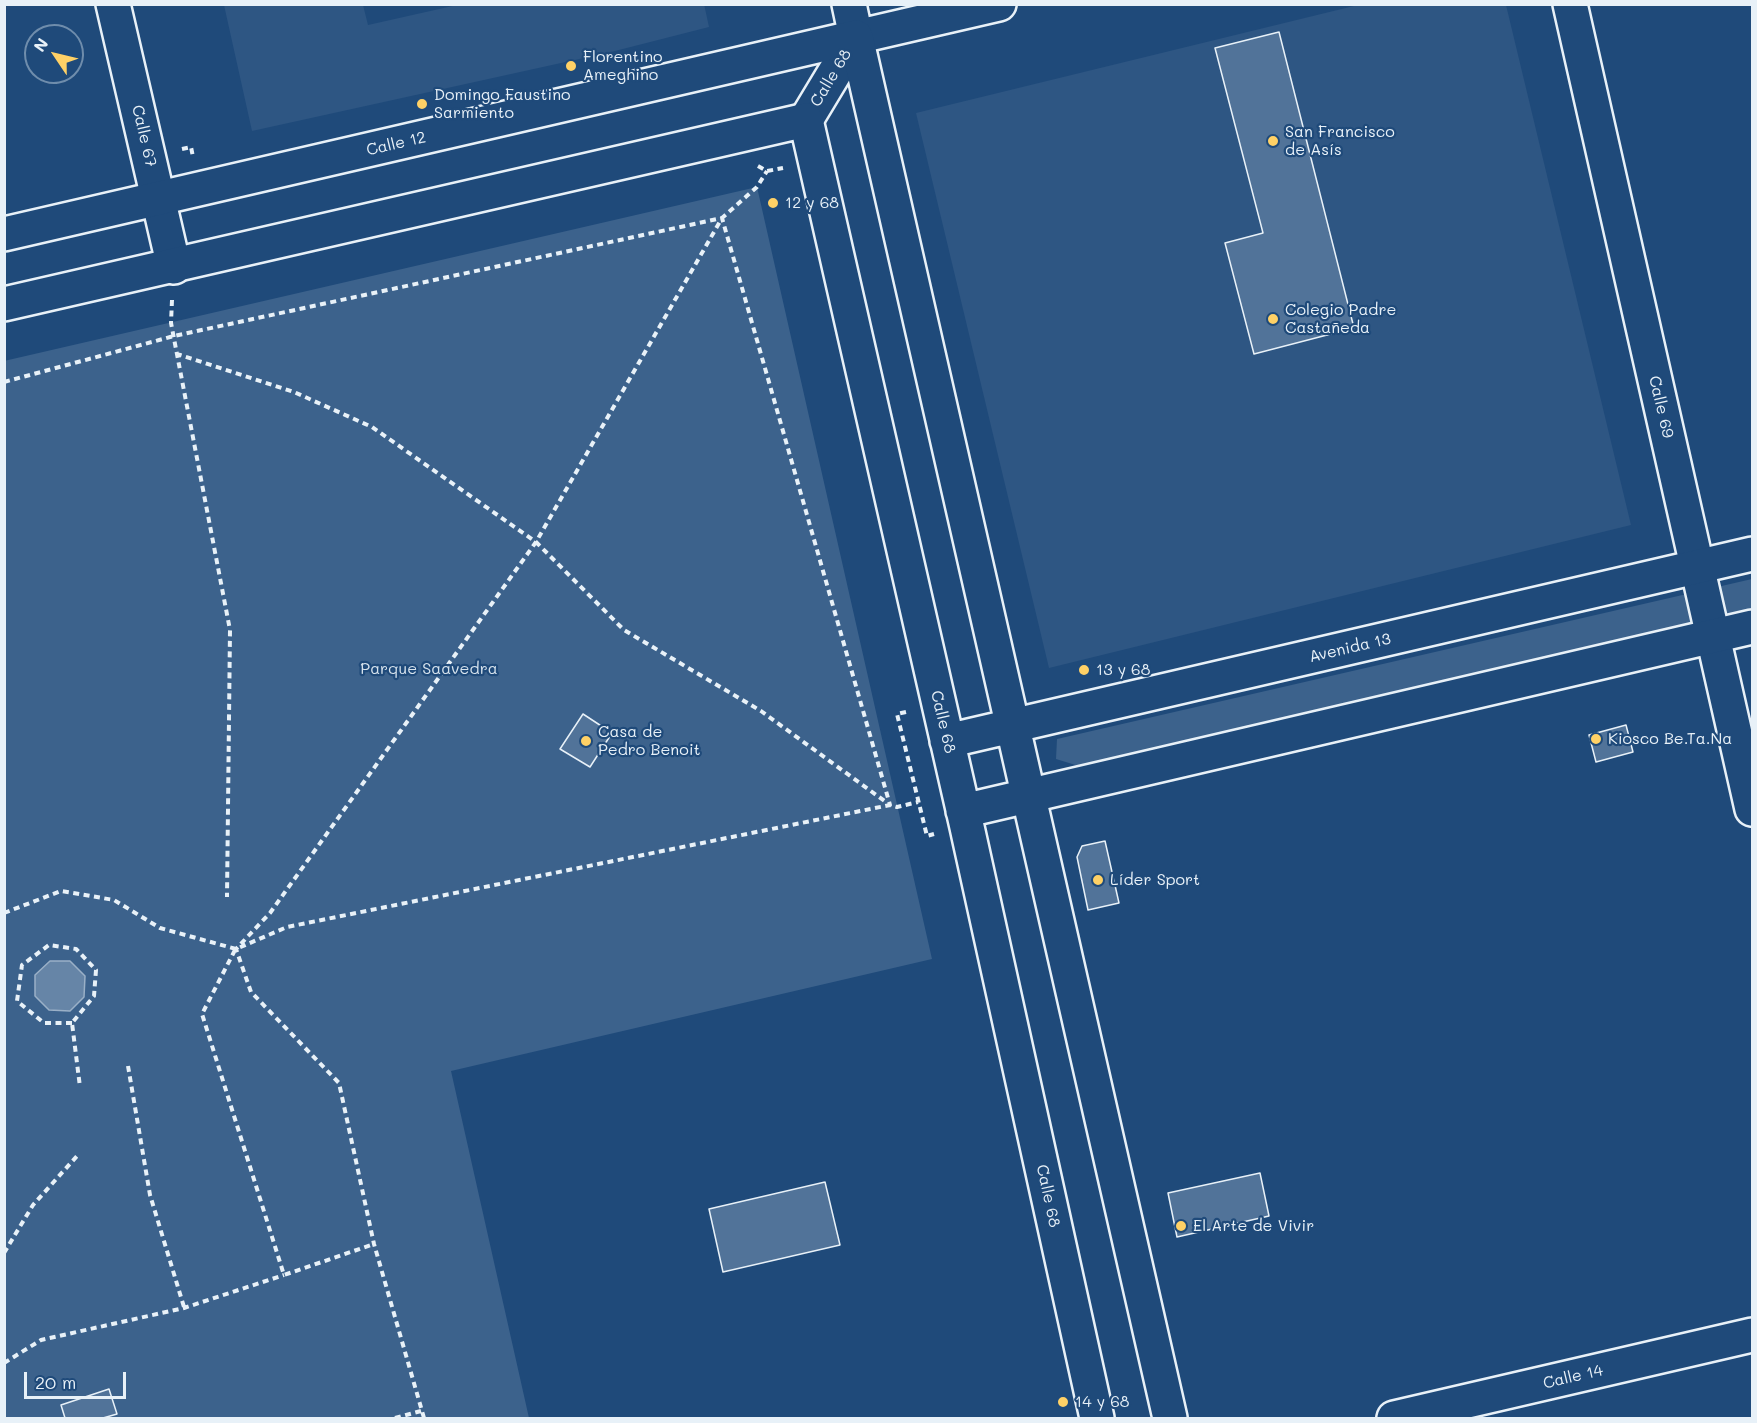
<!DOCTYPE html>
<meta charset="utf-8">
<style>
body{margin:0}
#map{position:relative;width:1757px;height:1423px;overflow:hidden;background:#1f4a7a;font-family:Mali,sans-serif}
canvas{display:block}
.frame{position:absolute;inset:0;border:6px solid #e8f1f8;pointer-events:none}
.north{position:absolute;left:24px;top:24px;width:60px;height:60px;box-sizing:border-box;background:#1f4a7a;border:2px solid #6f8dac;border-radius:50%;rotate:305deg;font-size:16px;font-weight:700;line-height:24px;text-align:center;color:#e8f1f8}
.north::after{content:'';display:block;margin:auto;width:21px;height:27px;background:#ffd166;clip-path:polygon(50% 0,100% 100%,50% 72%,0 100%)}
.scale{position:absolute;left:24px;top:1372px;width:102px;height:27px;box-sizing:border-box;border:3px solid #e8f1f8;border-top:0;padding-left:8px;font-size:18px;line-height:21px;white-space:nowrap;color:#e8f1f8;-webkit-text-stroke:4px #1f4a7a;paint-order:stroke}
</style>
<div id="map">
<canvas width="1757" height="1423"></canvas>
<div class="frame"></div>
<div class="north">N</div>
<div class="scale">20 m</div>
</div>
<script>
const c = document.querySelector('canvas').getContext('2d');
c.lineJoin = 'round';
function fill(path, color) {
  c.fillStyle = color;
  c.fill(path, 'evenodd');
}
function shape(rows) {
  const path = new Path2D();
  for (const r of rows) {
    path.moveTo(r[0], r[1]);
    for (let i = 2; i < r.length; i += 2) path.lineTo(r[i], r[i + 1]);
  }
  return path;
}
function strokePath(path, color, width, dash) {
  c.strokeStyle = color;
  c.lineWidth = width;
  c.lineCap = dash ? 'butt' : 'round';
  c.setLineDash(dash || []);
  c.stroke(path);
}
function drawText(font, color, halo, rows, align = 'center') {
  c.font = font + ' Mali,sans-serif';
  c.lineWidth = 4.5;
  c.setLineDash([]);
  c.textBaseline = 'middle';
  c.strokeStyle = halo;
  c.fillStyle = color;
  for (const [text, x, y, turn = 0] of rows) {
    c.save();
    c.translate(x, y);
    c.rotate((+turn || 0) * Math.PI / 180);
    c.textAlign = isNaN(turn) ? turn : align;
    if (halo) c.strokeText(text, 0, 0);
    c.fillText(text, 0, 0);
    c.restore();
  }
}
fill(shape([
 [704,4,709,27,611,52,252,131,224,5,363,5,368,25,457,5],
 [1358,5,1506,5,1631,525,1049,668,916,113]
]), '#2e5683');
fill(shape([
 [757,187,932,959,451,1071,529,1418,5,1418,4,361],
 [1752,579,1752,612,1082,767,1056,759,1057,739]
]), '#3c628c');
const water = shape([
 [50,961,70,961,85,976,84,997,70,1011,49,1010,35,996,35,975,50,961]
]);
fill(water, '#6685a7');
strokePath(water, '#9ab0c7', 1.5);
const building = shape([
 [1279,32,1354,328,1254,354,1225,243,1263,233,1215,48,1279,32],
 [583,714,612,733,590,767,560,749,583,714],
 [1626,725,1633,752,1596,762,1589,735,1626,725],
 [1105,841,1119,903,1088,910,1077,857,1082,846,1105,841],
 [1260,1173,1269,1216,1177,1237,1168,1193,1260,1173],
 [825,1182,840,1245,723,1272,709,1209,825,1182],
 [109,1389,117,1414,103,1418,65,1418,61,1405,109,1389]
]);
fill(building, '#517399');
strokePath(building, '#e8f1f8', 1.5);
const minor = shape([
 [113,4,174,267],
 [1570,4,1752,809],
 [856,37,999,4],
 [806,120,856,37,849,4],
 [1394,1418,1752,1335]
]);
const secondary = shape([
 [4,234,856,37,1170,1418],
 [4,304,806,120,967,827,1097,1418],
 [947,741,1752,554],
 [963,811,1752,627]
]);
strokePath(minor, '#e8f1f8', 38);
strokePath(secondary, '#e8f1f8', 38);
strokePath(shape([
 [182,149,191,147,193,157],
 [758,166,767,171,783,168],
 [172,300,171,323,230,630,227,897],
 [4,382,174,336,722,218,890,805,761,711,624,630,536,542,372,427,294,392,177,354],
 [906,712,897,714,927,836,934,834],
 [4,913,61,891,114,900,160,928,236,949,287,927,890,805,897,807,918,802],
 [235,950,202,1014,284,1275,374,1244],
 [72,1023,44,1023,17,1001,22,965,49,945,76,949,96,970,94,996,72,1023,80,1087],
 [128,1066,150,1195,184,1307],
 [4,1253,33,1205,77,1156],
 [4,1363,41,1340,184,1308,284,1275],
 [395,1418,421,1411],
 [424,1418,374,1244,339,1083,251,992,236,949,270,913,536,542,722,218,757,187,767,171]
]), '#e8f1f8', 4, [6, 4.5]);
strokePath(minor, '#1f4a7a', 33);
strokePath(secondary, '#1f4a7a', 33);
for (const [x, y, r, color] of [
 [571,66,6,"#ffd166"],
 [422,104,6,"#ffd166"],
 [1273,141,6,"#ffd166"],
 [773,203,6,"#ffd166"],
 [1273,319,6,"#ffd166"],
 [1084,670,6,"#ffd166"],
 [1596,739,6,"#ffd166"],
 [586,741,6,"#ffd166"],
 [1098,880,6,"#ffd166"],
 [1181,1226,6,"#ffd166"],
 [1063,1402,6,"#ffd166"]
]) {
  const dot = new Path2D();
  dot.arc(x, y, r, 0, 2 * Math.PI);
  c.fillStyle = color;
  c.fill(dot);
  strokePath(dot, '#1f4a7a', 2);
}
drawText('16px', '#e8f1f8', '#1f4a7a', [
 ["Florentino",583,57],
 ["Ameghino",583,75],
 ["Domingo Faustino",434,95],
 ["Sarmiento",434,113],
 ["San Francisco",1285,132],
 ["de Asís",1285,150],
 ["12 y 68",785,203],
 ["Colegio Padre",1285,310],
 ["Castañeda",1285,328],
 ["13 y 68",1096,670],
 ["Casa de",598,732],
 ["Pedro Benoit",598,750],
 ["Kiosco Be.Ta.Na",1608,739],
 ["Líder Sport",1110,880],
 ["El Arte de Vivir",1193,1226],
 ["14 y 68",1075,1402]
], 'left');
drawText('16px', '#e8f1f8', '#1f4a7a', [
 ["Calle 68",831,78,-59],
 ["Calle 67",144,136,77],
 ["Calle 12",396,144,-13],
 ["Calle 69",1661,407,77],
 ["Avenida 13",1350,648,-13],
 ["Calle 68",943,722,77],
 ["Calle 68",1048,1196,78],
 ["Calle 14",1573,1377,-13]
]);
drawText('16px', '#d7e3ed', '#1f4a7a', [
 ["Parque Saavedra",429,669]
]);
</script>
